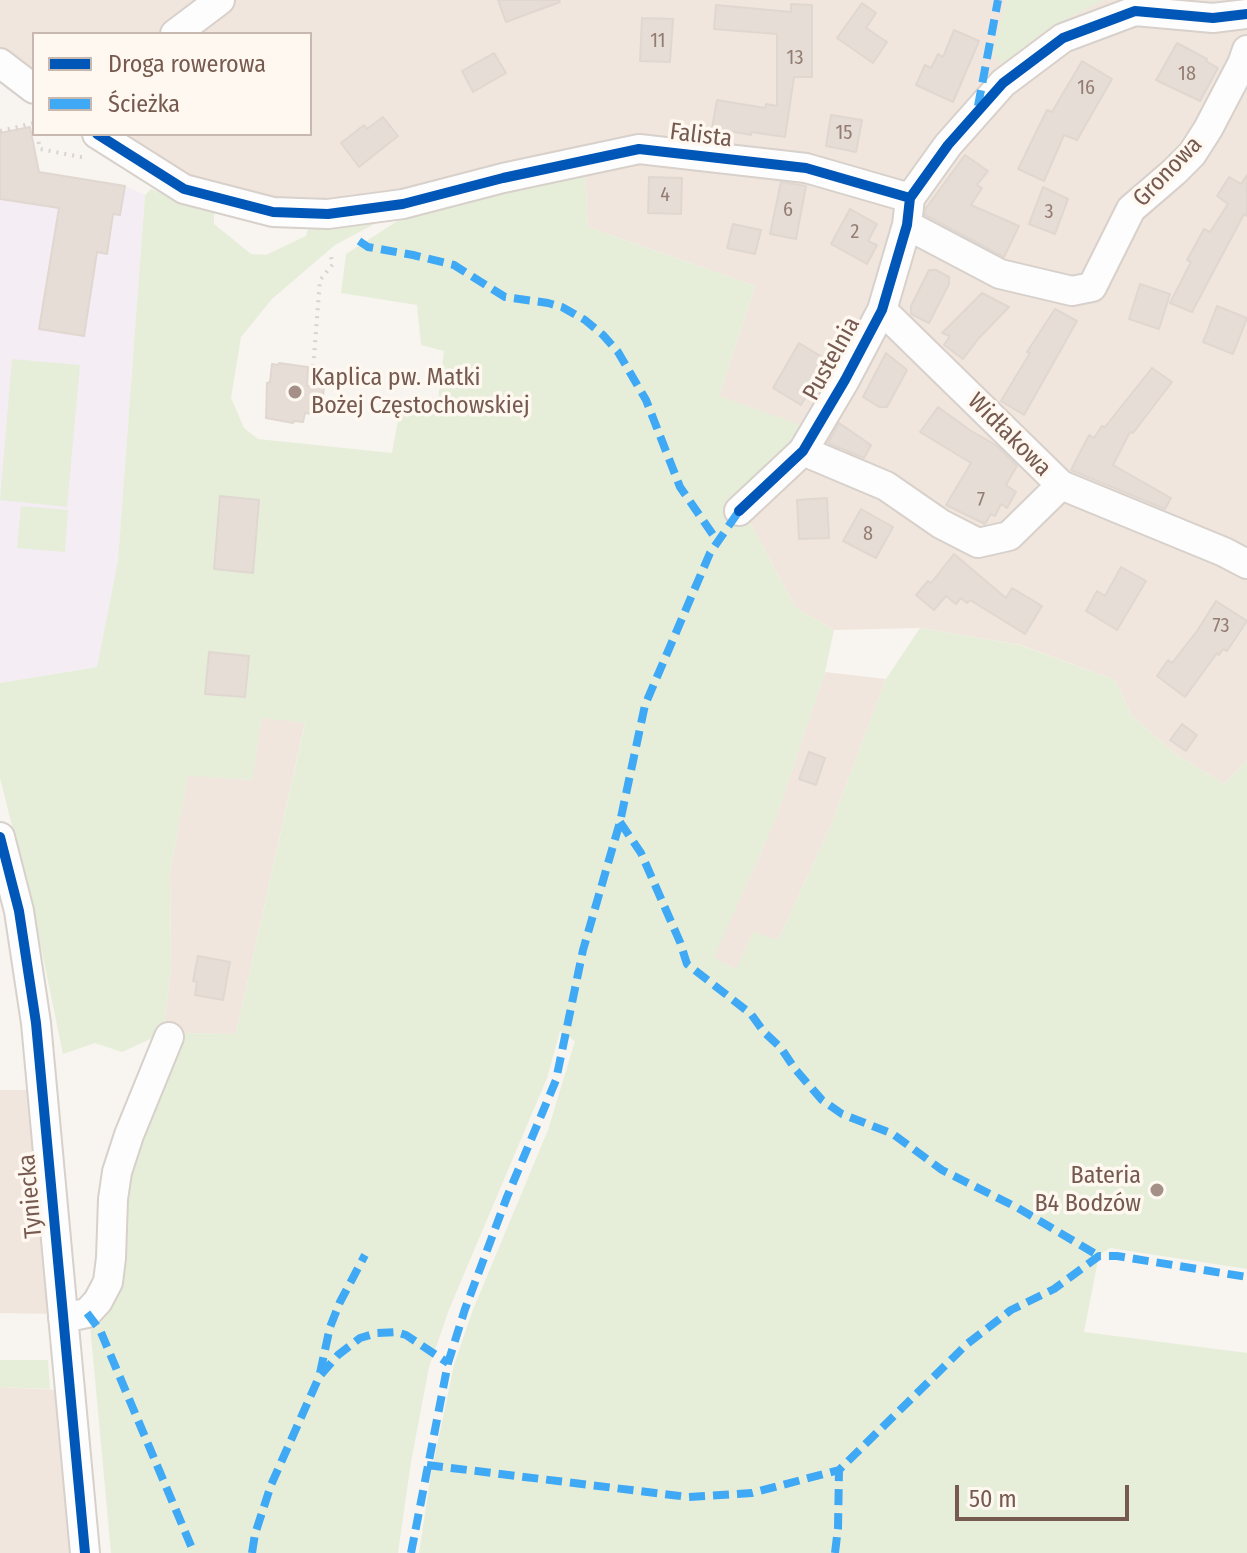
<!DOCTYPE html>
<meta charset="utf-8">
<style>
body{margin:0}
#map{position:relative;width:1247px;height:1553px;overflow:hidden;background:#f8f4ef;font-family:"Fira Sans Condensed",sans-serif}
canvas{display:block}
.legend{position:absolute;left:32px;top:32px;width:280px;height:104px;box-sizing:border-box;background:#fef8f1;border:2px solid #c8b9b0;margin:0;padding:10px 14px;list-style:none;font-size:24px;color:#765a4f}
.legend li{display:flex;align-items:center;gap:16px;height:40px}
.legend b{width:40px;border:2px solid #c8b9b0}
.scale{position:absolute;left:955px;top:1485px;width:174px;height:36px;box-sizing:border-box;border:4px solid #765a4f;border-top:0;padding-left:10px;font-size:24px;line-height:28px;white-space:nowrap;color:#765a4f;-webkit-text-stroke:6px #fef8f1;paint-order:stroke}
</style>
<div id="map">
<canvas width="1247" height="1553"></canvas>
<ul class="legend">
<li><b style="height:10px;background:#0057b8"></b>Droga rowerowa</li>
<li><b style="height:10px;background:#3fa9f5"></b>Ścieżka</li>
</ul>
<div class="scale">50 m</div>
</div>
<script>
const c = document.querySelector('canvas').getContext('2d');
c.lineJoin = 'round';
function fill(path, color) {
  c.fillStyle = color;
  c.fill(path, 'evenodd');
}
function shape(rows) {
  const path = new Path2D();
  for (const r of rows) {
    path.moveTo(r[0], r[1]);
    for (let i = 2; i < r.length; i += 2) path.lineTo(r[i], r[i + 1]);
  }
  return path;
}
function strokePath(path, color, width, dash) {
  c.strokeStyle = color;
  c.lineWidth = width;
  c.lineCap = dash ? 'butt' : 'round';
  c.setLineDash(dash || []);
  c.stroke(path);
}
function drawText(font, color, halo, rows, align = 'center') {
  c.font = font + ' "Fira Sans Condensed",sans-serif';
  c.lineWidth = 7;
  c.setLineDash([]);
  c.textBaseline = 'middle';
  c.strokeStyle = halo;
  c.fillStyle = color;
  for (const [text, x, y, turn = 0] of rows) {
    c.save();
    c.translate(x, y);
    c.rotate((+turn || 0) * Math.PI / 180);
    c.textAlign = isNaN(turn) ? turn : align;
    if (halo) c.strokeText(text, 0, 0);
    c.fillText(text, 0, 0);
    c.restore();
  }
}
fill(shape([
 [0,0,1247,0,1247,761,1224,784,1174,753,1131,715,1115,680,1021,645,920,628,834,630,796,608,737,499,719,396,755,286,588,227,585,173,375,202,275,207,188,183,112,134,310,134,310,34,34,34,34,77,0,51],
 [825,672,886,679,830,828,778,940,736,970,713,957,776,818],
 [262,717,305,722,236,1034,163,1033,171,969,170,872,188,775,251,780],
 [0,1090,28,1090,53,1314,0,1313],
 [0,1387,62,1390,75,1553,0,1553]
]), '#f0e6dd');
fill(shape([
 [30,127,34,143,26,145,25,170,125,186,145,195,118,560,97,667,0,683,0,133]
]), '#f4edf4');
fill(shape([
 [1006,0,1104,0,1047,29,1002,64,992,54],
 [585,173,588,227,755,286,719,396,804,426,798,442,737,499,796,608,834,630,825,672,776,818,714,957,736,970,753,932,778,940,830,828,886,679,920,628,1020,645,1115,680,1131,715,1174,753,1224,784,1247,761,1247,1269,1110,1248,1099,1255,1084,1332,1247,1353,1247,1553,419,1553,431,1474,454,1365,472,1312,548,1130,575,1041,560,1031,547,1078,450,1307,429,1367,411,1462,398,1553,111,1553,90,1324,118,1200,178,1033,236,1034,305,723,262,718,252,780,188,776,170,872,171,969,163,1033,122,1052,95,1043,63,1054,35,918,0,778,0,683,97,667,118,560,145,195,151,189,214,211,214,224,251,254,266,255,306,236,309,224,378,222,335,245,272,299,241,337,231,398,244,428,258,439,392,453,399,415,438,400,444,351,421,345,417,305,341,293,346,254,410,213],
 [12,359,80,365,67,507,0,500],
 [21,506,68,510,65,552,17,548],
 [0,1360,48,1360,50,1389,0,1387]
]), '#e6eeda');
const building = shape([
 [498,0,559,0,560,2,506,22,498,0],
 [862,3,876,13,866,28,887,42,873,63,837,38,862,3],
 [791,4,812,5,812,77,794,77,785,137,751,132,751,135,712,128,717,100,765,108,766,104,777,106,777,34,714,29,716,5,791,12,791,4],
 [642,18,673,19,670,62,640,61,642,18],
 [954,30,979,41,953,102,916,85,925,65,931,68,938,54,943,57,954,30],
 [1177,43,1207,59,1206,61,1218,68,1200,101,1156,80,1177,43],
 [494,53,506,73,473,92,462,71,494,53],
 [1082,61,1112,79,1077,140,1064,135,1044,181,1018,169,1047,110,1052,112,1082,61],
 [831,115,862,120,856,152,826,146,831,115],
 [383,117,398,136,359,167,341,143,364,125,367,129,383,117],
 [30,127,39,172,125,186,120,215,113,214,107,254,97,252,84,336,39,329,59,208,0,199,0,133,30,127],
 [965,155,988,171,977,185,982,188,971,205,1019,226,1004,257,925,215,926,208,965,155],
 [1247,175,1247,216,1244,214,1192,312,1170,303,1191,262,1187,260,1204,229,1210,232,1228,204,1217,196,1229,177,1241,184,1247,175],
 [649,177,682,178,681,214,648,213,649,177],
 [781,182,806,186,796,239,770,234,781,182],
 [1043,187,1068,199,1055,234,1029,224,1043,187],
 [850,209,877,224,868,241,877,245,867,264,831,244,850,209],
 [733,224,761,230,755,254,727,248,733,224],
 [929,270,936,270,949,277,949,284,929,323,911,314,911,306,929,270],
 [1140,284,1170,294,1159,329,1129,319,1140,284],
 [982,293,1009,307,979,338,963,359,944,345,950,336,942,333,982,293],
 [1217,306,1247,318,1233,354,1203,342,1217,306],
 [1055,309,1077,321,1024,415,1001,401,1030,353,1027,352,1055,309],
 [799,343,827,360,801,405,773,388,799,343],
 [886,353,907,370,887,407,879,407,863,397,886,353],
 [279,363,308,367,307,386,324,387,321,415,305,413,303,422,294,421,293,423,266,418,267,383,270,382,272,364,278,365,279,363],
 [1152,368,1172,382,1133,433,1130,432,1113,465,1171,498,1165,509,1071,470,1089,435,1094,438,1102,426,1105,427,1152,368],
 [938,407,971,431,996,445,1017,466,1006,485,1016,492,1007,508,1001,504,995,516,991,514,985,524,946,505,971,463,920,432,938,407],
 [839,423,871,445,864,458,828,443,839,423],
 [220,496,259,500,253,573,214,569,220,496],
 [827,498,829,538,799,539,797,500,827,498],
 [861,509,893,527,876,558,843,541,861,509],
 [954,554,1006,598,1012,588,1042,606,1025,634,970,600,967,603,961,598,956,604,946,596,934,610,916,595,928,581,931,583,954,554],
 [1121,567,1146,581,1117,630,1086,611,1097,591,1105,596,1121,567],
 [1216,601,1247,621,1227,651,1223,649,1219,655,1217,653,1185,697,1157,676,1168,660,1172,663,1197,631,1216,601],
 [209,652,249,656,245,697,205,694,209,652],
 [1182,724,1197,735,1186,751,1170,740,1182,724],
 [809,752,825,758,816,785,799,779,809,752],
 [198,956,230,962,223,1000,195,995,197,982,193,981,198,956]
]);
fill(building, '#e5ddd6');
strokePath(building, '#e1d7d1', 2);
const minor = shape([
 [175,34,220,0],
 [0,63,34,89],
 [97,134,184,189,273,212,328,214,403,204,503,178,639,149,806,168,910,198],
 [907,225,1000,274,1072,291,1092,287,1131,209,1174,172,1192,154,1208,129,1242,64,1247,50],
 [882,310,1061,485,1224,552,1247,564],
 [803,451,886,486,941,524,978,543,1009,536,1061,485],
 [739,511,803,451,845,380,882,310,907,225,910,198,948,145,1003,83,1063,38,1135,11,1213,18,1247,14],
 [0,837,19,911,36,1023,85,1553],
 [63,1318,87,1313,98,1301,108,1282,111,1258,113,1199,117,1172,129,1135,169,1037]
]);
strokePath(minor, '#d7d0cb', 32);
strokePath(shape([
 [0,131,34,123],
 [37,134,40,149,86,158],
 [312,382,320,280,333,264,331,257]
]), '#dad3cf', 4, [2, 6]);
strokePath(minor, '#fefdfd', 28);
strokePath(shape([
 [978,106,998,0],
 [359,241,368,247,413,255,454,265,505,297,548,303,562,307,585,320,603,335,618,352,646,400,680,487,718,542],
 [620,822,641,853,680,942,687,964,751,1014,764,1032,781,1048,795,1069,822,1100,842,1114,893,1134,942,1170,1018,1208,1099,1256],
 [87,1313,100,1330,194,1553],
 [320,1373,330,1327,340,1302,365,1255],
 [427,1465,688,1497,752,1493,839,1470],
 [252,1553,255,1534,271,1485,319,1377,338,1355,360,1338,377,1333,396,1332,406,1335,448,1363],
 [411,1553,448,1363,465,1309,507,1197,556,1080,583,950,620,822,645,705,710,553,739,511],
 [835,1553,838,1528,839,1470,967,1344,1011,1310,1054,1289,1099,1256,1117,1256,1247,1277]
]), '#3fa9f5', 8, [16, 8]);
strokePath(shape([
 [97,134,184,189,273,212,328,214,403,204,503,178,639,149,806,168,910,198],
 [739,511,803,451,845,380,882,310,907,225,910,198,948,145,1003,83,1063,38,1135,11,1213,18,1247,14],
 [0,837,19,911,36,1023,85,1553]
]), '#0057b8', 10);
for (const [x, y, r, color] of [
 [295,392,8,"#a49087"],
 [1157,1190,8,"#a49087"]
]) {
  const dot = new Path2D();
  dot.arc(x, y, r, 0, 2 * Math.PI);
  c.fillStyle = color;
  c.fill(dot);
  strokePath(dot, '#fef8f1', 3);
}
drawText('20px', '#947d73', null, [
 ["11",658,41],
 ["13",795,58],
 ["18",1187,74],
 ["16",1086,88],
 ["15",844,133],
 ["4",665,195],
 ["6",788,210],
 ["3",1049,212],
 ["2",855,232],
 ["7",981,500],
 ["8",868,534],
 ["73",1221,626]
]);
drawText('24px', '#765a4f', '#fef8f1', [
 ["Falista",701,136,7],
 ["Gronowa",1168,172,-46],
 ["Pustelnia",832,359,-61],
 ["Widłakowa",1009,435,45],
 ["Tyniecka",31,1196,-95]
]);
drawText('24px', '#765a4f', '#fef8f1', [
 ["Kaplica pw. Matki",311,378],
 ["Bożej Częstochowskiej",311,406],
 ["Bateria",1141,1176,"right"],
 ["B4 Bodzów",1141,1204,"right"]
], 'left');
</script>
